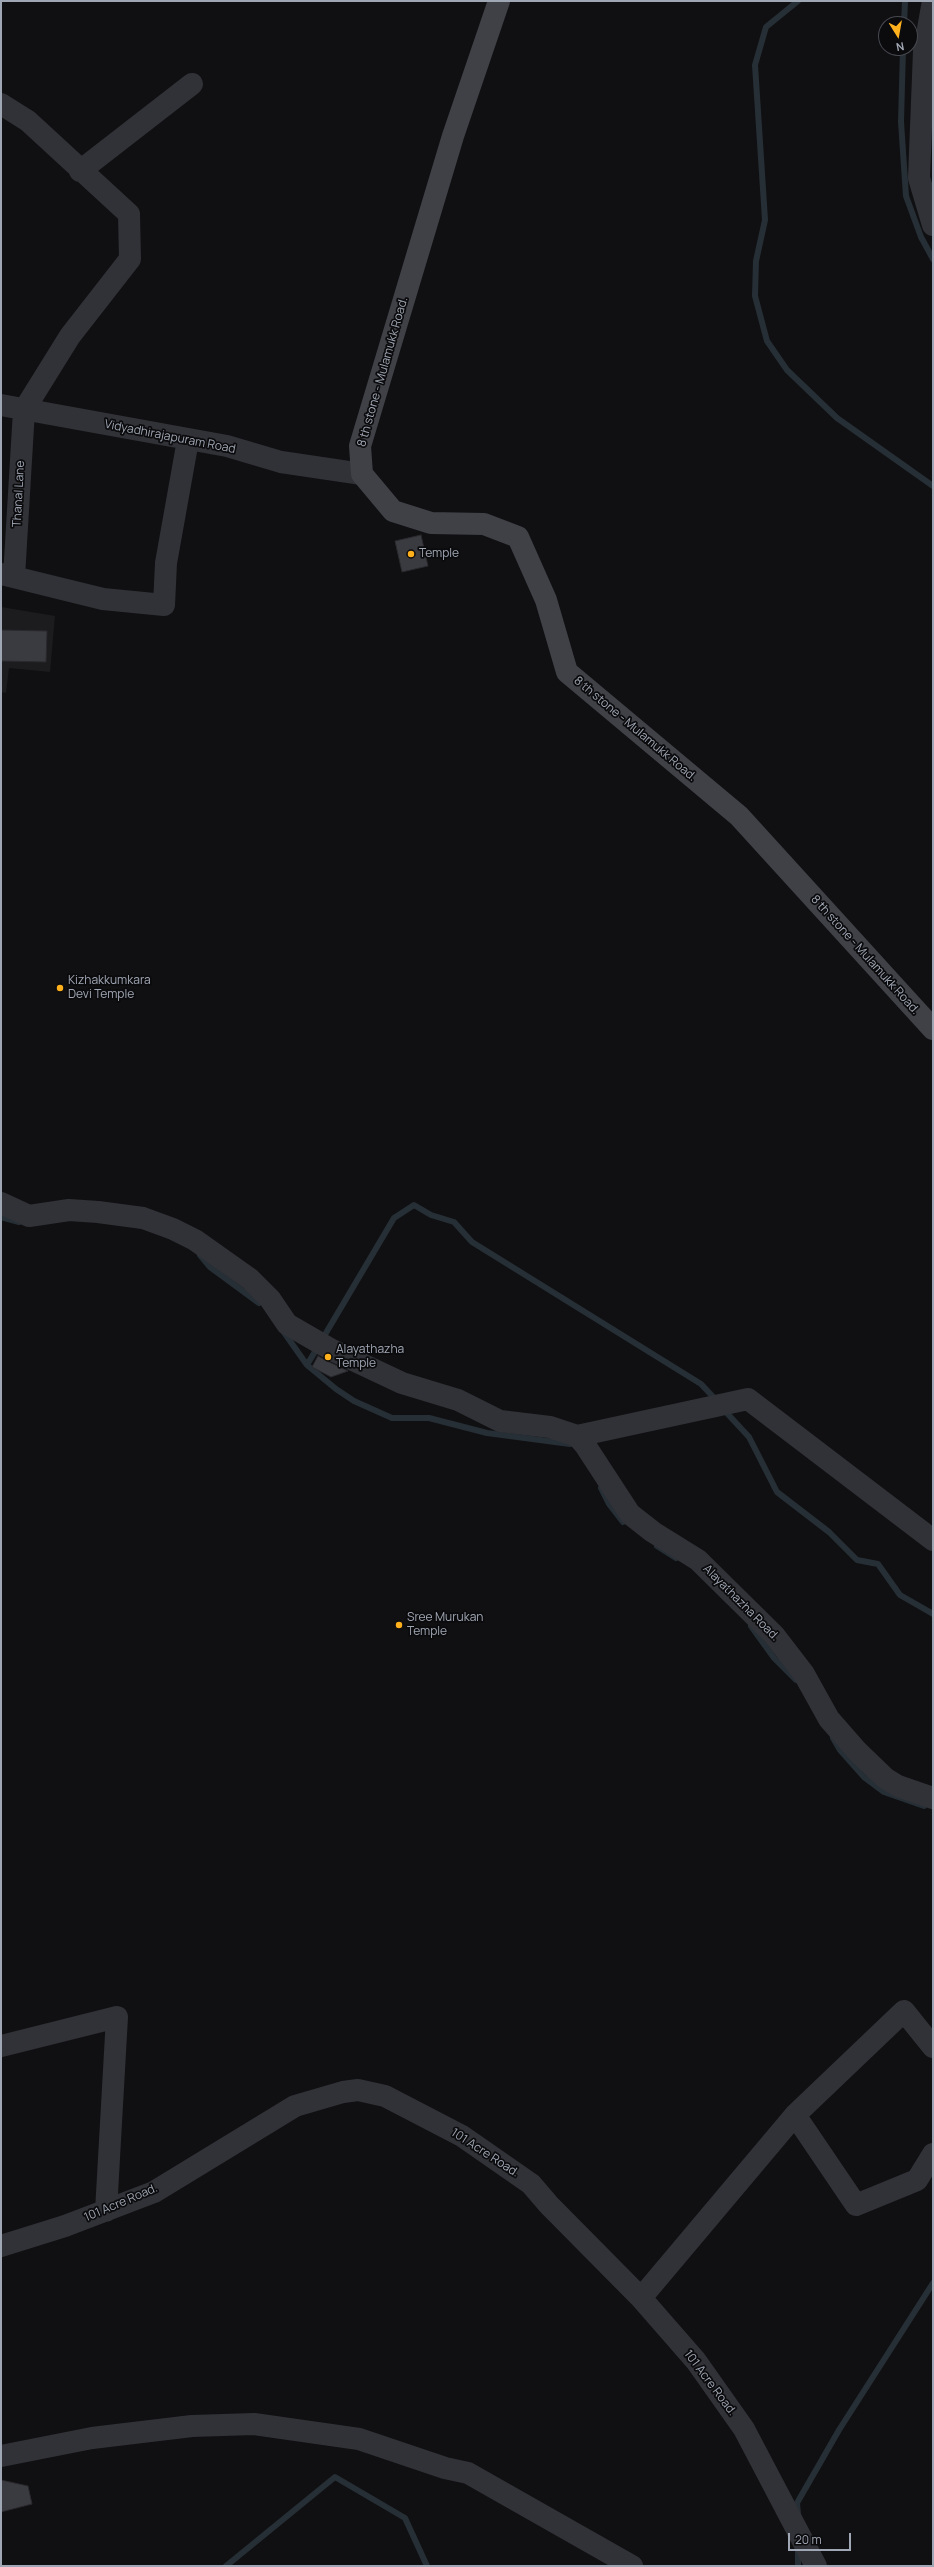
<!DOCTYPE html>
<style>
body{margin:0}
#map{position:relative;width:934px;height:2567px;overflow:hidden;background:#101012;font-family:Manrope,sans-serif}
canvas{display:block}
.frame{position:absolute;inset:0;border:2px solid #a0a7b4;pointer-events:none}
.north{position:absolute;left:878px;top:16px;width:40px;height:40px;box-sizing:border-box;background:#0b0b0d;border:1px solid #474950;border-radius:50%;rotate:169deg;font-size:11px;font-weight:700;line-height:16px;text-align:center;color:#a0a7b4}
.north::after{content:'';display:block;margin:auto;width:14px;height:18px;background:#feb01d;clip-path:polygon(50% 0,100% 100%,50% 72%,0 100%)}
.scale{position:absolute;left:788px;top:2533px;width:63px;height:18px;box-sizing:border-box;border:2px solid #a0a7b4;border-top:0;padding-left:5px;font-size:12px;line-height:14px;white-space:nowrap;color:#a0a7b4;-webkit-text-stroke:3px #0b0b0d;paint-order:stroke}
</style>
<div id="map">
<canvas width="934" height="2567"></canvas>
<div class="frame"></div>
<div class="north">N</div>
<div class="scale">20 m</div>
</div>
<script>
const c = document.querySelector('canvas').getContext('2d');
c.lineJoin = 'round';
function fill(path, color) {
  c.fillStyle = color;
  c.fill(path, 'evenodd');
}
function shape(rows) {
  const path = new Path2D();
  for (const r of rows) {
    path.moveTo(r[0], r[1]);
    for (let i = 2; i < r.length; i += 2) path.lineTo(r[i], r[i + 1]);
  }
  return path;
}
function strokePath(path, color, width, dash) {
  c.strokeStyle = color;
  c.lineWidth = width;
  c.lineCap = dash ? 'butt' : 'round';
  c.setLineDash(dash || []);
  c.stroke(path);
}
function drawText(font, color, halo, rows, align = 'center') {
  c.font = font + ' Manrope,sans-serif';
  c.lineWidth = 3.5;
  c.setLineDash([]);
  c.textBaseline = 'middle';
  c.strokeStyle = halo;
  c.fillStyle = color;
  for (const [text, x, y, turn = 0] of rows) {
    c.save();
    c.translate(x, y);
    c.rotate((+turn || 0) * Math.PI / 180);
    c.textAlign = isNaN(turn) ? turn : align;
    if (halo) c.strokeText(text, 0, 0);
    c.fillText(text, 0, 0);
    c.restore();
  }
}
fill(shape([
 [1,607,55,616,50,672,9,668,6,693,1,692]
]), '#1c1c1f');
strokePath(shape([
 [798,1,766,27,755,65,765,220,756,261,755,296,767,341,787,370,837,418,933,486],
 [904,24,905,1],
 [903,48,901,122,906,196,921,237,933,259],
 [1,1217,19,1222],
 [200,1255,210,1267,259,1303],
 [283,1331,307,1365,336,1389,354,1401,392,1418,429,1418,487,1433,570,1444],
 [307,1365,394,1218,414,1205,431,1215,454,1222,472,1242,701,1384,717,1401],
 [724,1410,749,1437,777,1492,829,1532,857,1560,878,1564,900,1595,933,1614],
 [601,1488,609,1504,623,1522],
 [657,1546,676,1558],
 [751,1626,774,1658,796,1680],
 [833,1738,840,1750,864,1777,884,1792,924,1806],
 [798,2514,797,2503,839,2430,933,2283],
 [798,2548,798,2566],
 [226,2566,335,2477,405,2518,427,2566]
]), '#262f36', 6);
const building = shape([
 [421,535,428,566,402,572,395,541,421,535],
 [1,630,47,631,46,662,1,661,1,630],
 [318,1356,327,1361,348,1371,331,1377,312,1367,318,1356],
 [1,2480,28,2486,32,2504,1,2512,1,2480]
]);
fill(building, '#3a3b40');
strokePath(building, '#2a2a2e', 1);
strokePath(shape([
 [933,1,924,51,919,178,933,225],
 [1,104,28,121,129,214,130,259,70,336,24,410,14,577],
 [80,171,192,84],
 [1,405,227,446,281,462,362,474],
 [1,574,103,599,164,605,166,563,188,440],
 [1,1203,29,1216,69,1210,98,1212,143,1218,173,1229,195,1240,250,1279,270,1299,287,1324,332,1350,402,1383,458,1400,500,1421,550,1427,577,1436,585,1445,630,1514,653,1532,698,1560,774,1635,804,1674,829,1719,857,1751,885,1778,898,1786,933,1798],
 [577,1436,748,1399,933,1540],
 [1,2046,117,2017,106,2211],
 [795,2115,856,2205,917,2180,933,2154],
 [1,2246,65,2226,154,2192,295,2106,343,2092,358,2090,385,2096,462,2136,531,2184,549,2205,641,2298,696,2361,744,2429,816,2566],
 [641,2298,795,2115,904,2011,933,2047],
 [1,2456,92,2438,192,2426,254,2424,359,2439,445,2468,468,2473,632,2566]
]), '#313237', 22);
strokePath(shape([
 [499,1,453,136,360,446,362,474,393,511,431,523,484,524,518,537,546,600,567,672,739,816,933,1029]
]), '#3f4147', 22);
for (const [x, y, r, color] of [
 [411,554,4,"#feb01d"],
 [60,988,4,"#feb01d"],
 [328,1357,4,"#feb01d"],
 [399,1625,4,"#feb01d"]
]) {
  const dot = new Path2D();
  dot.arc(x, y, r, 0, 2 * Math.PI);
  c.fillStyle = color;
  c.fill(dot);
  strokePath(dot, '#0b0b0d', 1.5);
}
drawText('12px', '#a0a7b4', '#0b0b0d', [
 ["8 th stone - Mulamukk Road.",383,372,-74],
 ["Vidyadhirajapuram Road",170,437,11],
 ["Thanal Lane",19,494,-87],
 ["8 th stone - Mulamukk Road.",635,729,40],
 ["8 th stone - Mulamukk Road.",865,955,48],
 ["Alayathazha Road.",741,1603,45],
 ["101 Acre Road.",485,2153,33],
 ["101 Acre Road.",121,2203,-23],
 ["101 Acre Road.",710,2383,53]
]);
drawText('12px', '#a0a7b4', '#0b0b0d', [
 ["Temple",419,554],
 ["Kizhakkumkara",68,981],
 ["Devi Temple",68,995],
 ["Alayathazha",336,1350],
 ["Temple",336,1364],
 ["Sree Murukan",407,1618],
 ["Temple",407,1632]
], 'left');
</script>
